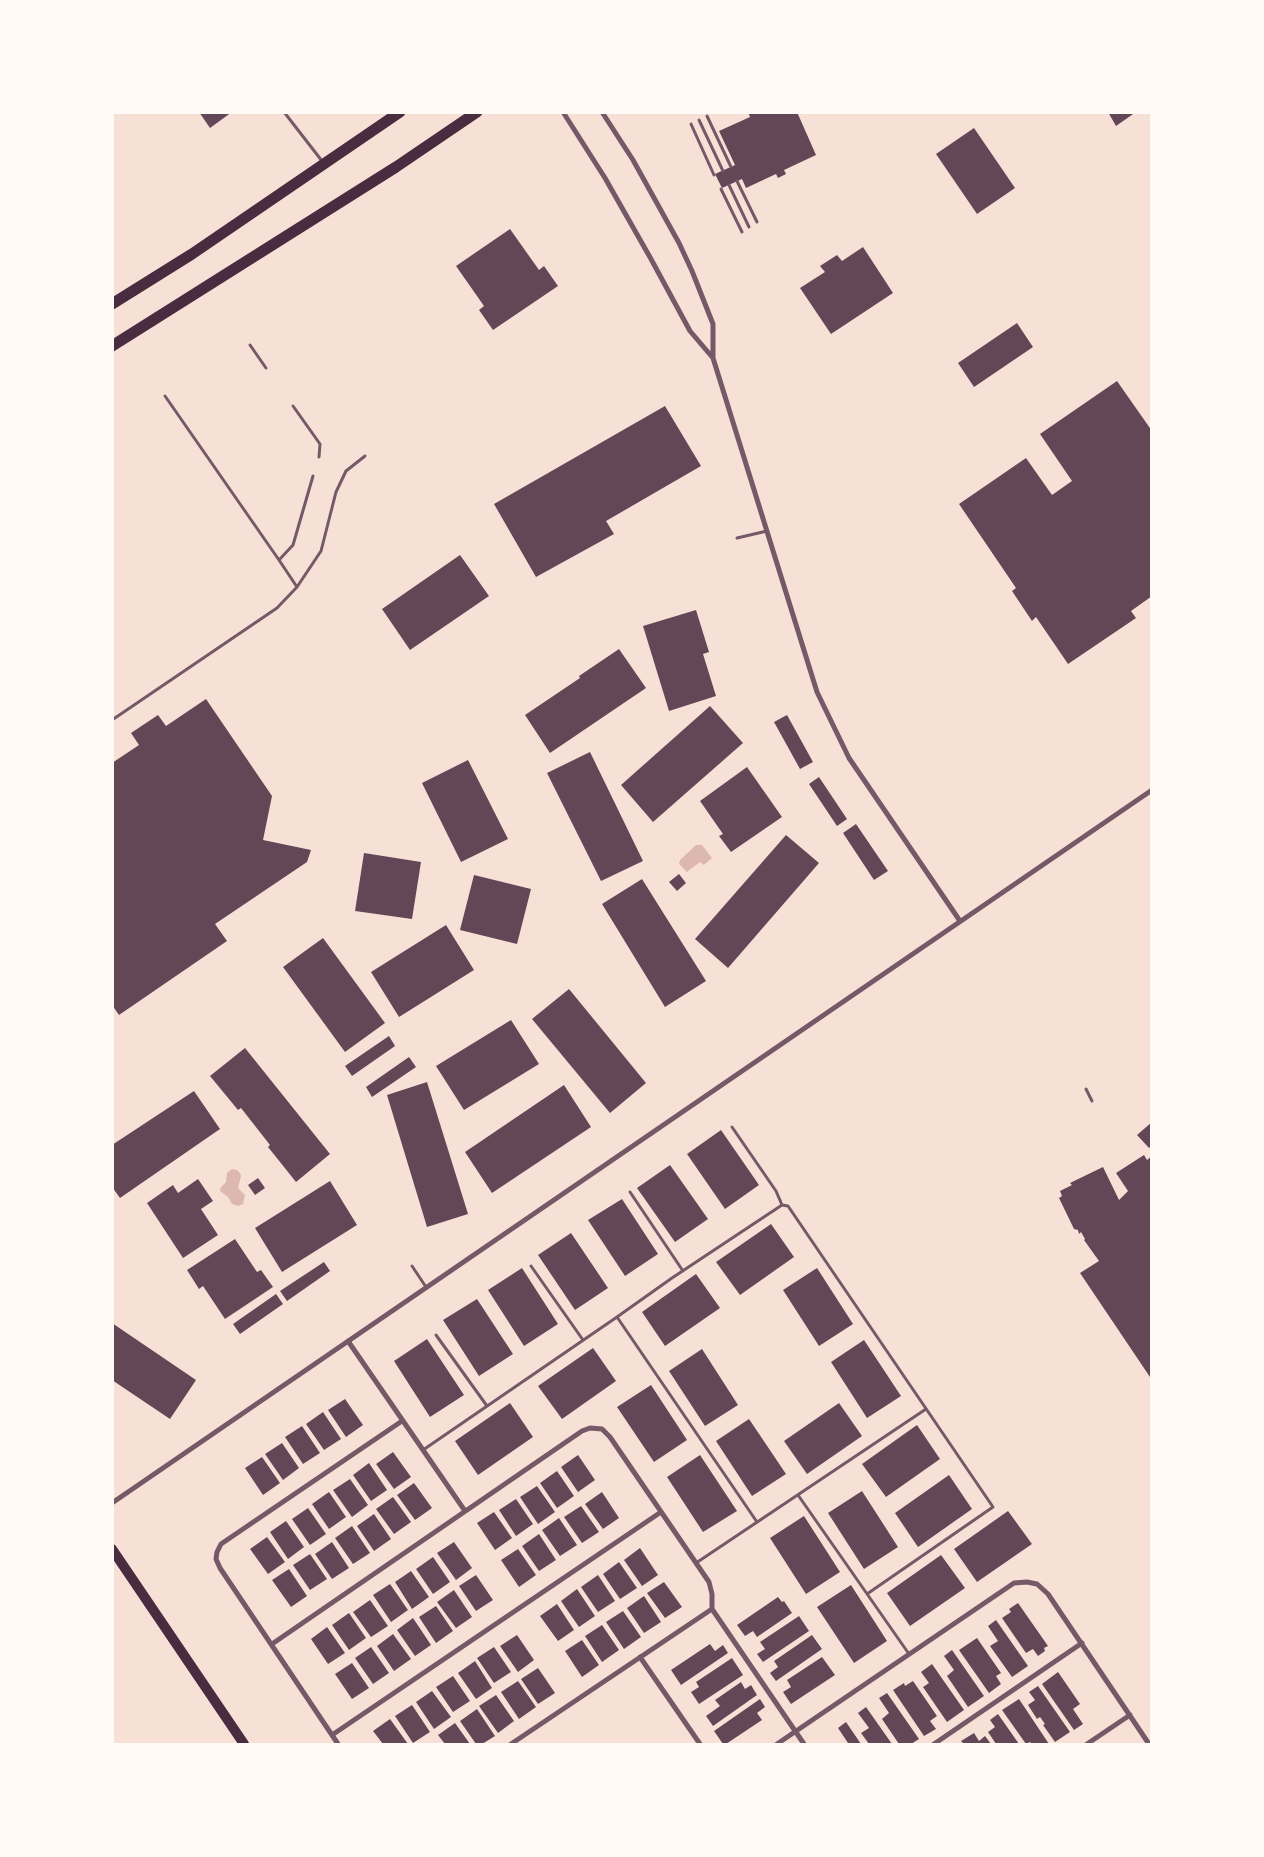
<!DOCTYPE html>
<style>
body{margin:0}
#map{position:relative;width:1264px;height:1857px;overflow:hidden;background:#f7e1d7;font-family:Mulish,sans-serif}
canvas{display:block}
.frame{position:absolute;inset:0;border:114px solid #fffaf5;pointer-events:none}
</style>
<div id="map">
<canvas width="1264" height="1857"></canvas>
<div class="frame"></div>
</div>
<script>
const c = document.querySelector('canvas').getContext('2d');
c.lineJoin = 'round';
function fill(path, color) {
  c.fillStyle = color;
  c.fill(path, 'evenodd');
}
function shape(rows) {
  const path = new Path2D();
  for (const r of rows) {
    path.moveTo(r[0], r[1]);
    for (let i = 2; i < r.length; i += 2) path.lineTo(r[i], r[i + 1]);
  }
  return path;
}
function strokePath(path, color, width, dash) {
  c.strokeStyle = color;
  c.lineWidth = width;
  c.lineCap = dash ? 'butt' : 'round';
  c.setLineDash(dash || []);
  c.stroke(path);
}
fill(shape([
 [696,845,702,845,712,858,704,865,700,862,687,872,679,864,680,860],
 [232,1169,237,1170,240,1173,241,1176,238,1188,245,1195,243,1204,238,1206,232,1204,228,1197,220,1191,221,1187,226,1182,227,1173]
]), '#dcb8b0');
fill(shape([
 [199,112,232,112,210,128],
 [748,112,797,112,816,155,784,170,786,174,778,178,776,174,746,188,742,179,722,188,715,174,735,165,719,131,750,117],
 [1108,112,1136,112,1116,126],
 [974,128,1015,188,977,214,936,154],
 [510,229,539,270,544,266,558,286,493,330,479,310,484,306,456,266],
 [863,247,893,293,831,334,800,288,825,272,820,266,837,255,842,261],
 [1017,323,1033,347,974,387,958,363],
 [1117,381,1152,431,1152,596,1131,611,1136,618,1068,664,1036,617,1032,621,1012,591,1016,588,959,504,1026,458,1052,495,1072,481,1040,434],
 [665,406,701,466,606,521,614,534,536,577,494,504],
 [460,555,489,596,410,650,382,609],
 [696,610,709,652,703,654,716,696,669,711,643,626],
 [619,649,646,688,550,753,525,715,580,678,579,676],
 [206,699,272,796,263,840,311,850,307,862,215,924,227,941,119,1015,112,1005,112,763,139,745,131,733,158,715,166,726],
 [710,706,743,743,653,822,621,785],
 [787,715,813,762,800,769,774,722],
 [590,752,643,861,601,881,547,773],
 [468,760,508,839,461,862,422,783],
 [747,767,782,817,731,852,719,836,723,834,700,801],
 [819,777,847,819,837,826,809,784],
 [856,824,888,871,874,880,843,833],
 [786,835,819,863,728,968,695,939],
 [364,853,421,862,412,919,355,911],
 [679,874,686,883,677,891,669,882],
 [474,875,531,889,517,944,460,930],
 [642,879,706,981,665,1007,602,904],
 [446,925,474,970,399,1017,371,972],
 [323,938,385,1023,345,1052,283,967],
 [569,989,646,1083,610,1113,532,1019],
 [511,1020,539,1064,464,1110,436,1066],
 [389,1036,395,1046,352,1076,345,1066],
 [245,1048,330,1154,296,1182,268,1147,270,1145,241,1108,238,1110,210,1076],
 [409,1057,416,1067,372,1097,366,1087],
 [427,1082,468,1214,427,1227,387,1095],
 [564,1085,591,1127,492,1193,465,1152],
 [194,1091,220,1129,120,1198,112,1187,112,1145],
 [1152,1122,1152,1145,1149,1148,1137,1135],
 [721,1130,759,1185,725,1209,687,1154],
 [1144,1155,1147,1160,1152,1156,1152,1380,1080,1273,1099,1261,1084,1240,1085,1239,1081,1232,1079,1234,1078,1230,1074,1229,1059,1198,1062,1196,1060,1191,1072,1185,1070,1183,1103,1167,1119,1200,1128,1191,1116,1173],
 [670,1165,708,1219,675,1242,637,1188],
 [258,1178,265,1188,255,1195,248,1185],
 [198,1179,213,1201,201,1209,218,1235,183,1258,147,1203,173,1185,178,1193],
 [330,1181,357,1225,282,1272,255,1228],
 [622,1199,658,1254,625,1276,588,1220],
 [771,1224,794,1257,740,1295,716,1262],
 [571,1233,608,1288,575,1310,538,1255],
 [235,1239,257,1272,261,1270,273,1287,225,1319,203,1286,199,1289,187,1270],
 [324,1262,330,1271,287,1301,280,1291],
 [522,1268,558,1324,524,1346,488,1290],
 [817,1268,853,1324,819,1346,783,1290],
 [696,1274,720,1308,665,1346,642,1312],
 [276,1294,283,1304,240,1334,233,1324],
 [477,1299,513,1354,479,1376,443,1320],
 [112,1323,196,1380,170,1419,112,1380],
 [427,1339,464,1395,430,1417,394,1361],
 [864,1340,901,1396,867,1418,831,1362],
 [593,1348,616,1381,562,1419,538,1386],
 [702,1349,738,1405,705,1426,669,1371],
 [651,1385,687,1440,654,1462,617,1407],
 [345,1399,363,1425,346,1437,328,1410],
 [510,1403,533,1437,478,1475,455,1441],
 [839,1403,862,1436,807,1474,784,1441],
 [323,1412,341,1439,324,1450,306,1424],
 [749,1419,786,1474,752,1496,716,1441],
 [917,1425,940,1459,886,1497,862,1464],
 [302,1426,320,1453,303,1464,285,1437],
 [282,1443,299,1468,283,1480,265,1454],
 [393,1452,411,1477,394,1489,376,1464],
 [578,1455,595,1480,578,1492,561,1467],
 [700,1455,737,1511,703,1532,667,1477],
 [262,1457,280,1483,263,1495,245,1468],
 [369,1463,387,1490,371,1501,353,1475],
 [557,1471,574,1496,557,1508,540,1483],
 [949,1475,972,1509,918,1547,895,1513],
 [350,1479,368,1505,352,1517,333,1490],
 [414,1483,432,1508,415,1520,397,1495],
 [537,1486,555,1512,538,1524,520,1497],
 [862,1491,898,1547,864,1569,828,1513],
 [329,1492,346,1517,329,1529,312,1504],
 [602,1492,619,1518,603,1529,585,1504],
 [393,1497,411,1522,394,1534,376,1509],
 [516,1499,533,1524,516,1536,499,1510],
 [581,1506,599,1532,582,1543,564,1517],
 [308,1508,326,1534,310,1545,292,1519],
 [1008,1511,1032,1544,977,1582,954,1549],
 [494,1512,512,1538,495,1550,477,1523],
 [374,1514,391,1539,374,1551,357,1526],
 [804,1516,840,1572,806,1594,770,1538],
 [559,1518,577,1545,560,1556,542,1530],
 [286,1521,304,1547,288,1559,270,1532],
 [352,1526,370,1553,353,1564,335,1538],
 [539,1534,556,1560,539,1571,522,1546],
 [267,1537,285,1562,268,1574,250,1549],
 [332,1542,349,1568,332,1579,315,1554],
 [454,1542,472,1568,456,1580,437,1553],
 [640,1548,658,1575,642,1586,624,1560],
 [518,1549,536,1575,519,1587,501,1560],
 [310,1554,327,1579,310,1590,293,1565],
 [941,1555,965,1588,910,1626,887,1593],
 [433,1557,450,1582,433,1594,416,1569],
 [619,1562,637,1588,620,1599,603,1574],
 [289,1569,307,1596,291,1607,272,1580],
 [411,1571,429,1597,412,1609,395,1582],
 [476,1575,493,1600,476,1611,459,1586],
 [598,1575,615,1601,598,1612,581,1587],
 [664,1582,682,1607,665,1618,647,1593],
 [390,1584,408,1610,391,1622,373,1595],
 [851,1585,887,1641,854,1663,817,1607],
 [577,1589,595,1616,579,1627,561,1601],
 [454,1590,472,1617,456,1628,437,1602],
 [644,1596,661,1622,644,1633,627,1608],
 [778,1597,782,1602,784,1601,792,1613,757,1637,753,1631,745,1636,737,1625],
 [370,1600,388,1626,371,1637,353,1612],
 [1018,1603,1048,1646,1044,1648,1045,1651,1038,1656,1033,1649,1026,1653,1002,1618,1011,1612,1009,1609],
 [557,1604,574,1630,558,1641,540,1616],
 [436,1606,453,1631,436,1643,419,1617],
 [623,1611,641,1637,624,1649,606,1622],
 [349,1613,366,1638,349,1650,332,1625],
 [799,1616,809,1631,763,1662,757,1654,765,1649,760,1642],
 [413,1618,431,1645,415,1656,397,1630],
 [996,1620,1028,1666,1012,1677,990,1646,998,1641,988,1626],
 [602,1625,619,1650,602,1662,585,1636],
 [327,1627,345,1653,328,1664,311,1639],
 [393,1634,411,1659,394,1671,377,1646],
 [517,1635,534,1660,518,1672,500,1646],
 [812,1635,822,1649,776,1681,770,1673,778,1667,774,1661],
 [977,1638,1001,1673,996,1676,1001,1684,989,1693,959,1650],
 [582,1640,599,1665,582,1677,565,1651],
 [710,1644,715,1651,723,1645,728,1653,681,1685,671,1670],
 [371,1647,389,1673,373,1684,355,1658],
 [494,1647,511,1672,494,1683,477,1658],
 [952,1650,984,1696,968,1707,947,1676,954,1670,944,1656],
 [822,1657,835,1675,791,1704,783,1692,791,1687,787,1680],
 [732,1658,743,1675,699,1704,691,1692,699,1687,696,1682],
 [475,1661,492,1688,476,1699,458,1673],
 [352,1663,369,1688,352,1699,335,1674],
 [932,1664,964,1710,947,1722,923,1687,929,1683,921,1672],
 [538,1668,555,1693,538,1704,521,1679],
 [1058,1672,1080,1704,1073,1709,1083,1724,1074,1730,1042,1684],
 [453,1676,470,1701,453,1712,436,1687],
 [518,1681,536,1707,519,1719,501,1692],
 [913,1681,937,1716,930,1721,936,1729,924,1736,893,1690,904,1683,905,1686],
 [741,1682,745,1689,751,1685,757,1695,713,1726,706,1716,720,1706,715,1700],
 [1038,1686,1070,1732,1055,1742,1043,1725,1045,1724,1040,1717,1037,1719,1028,1705,1035,1700,1029,1692],
 [432,1691,451,1717,434,1729,416,1702],
 [887,1693,919,1739,911,1744,899,1744,882,1719,889,1713,879,1698],
 [496,1695,514,1721,498,1733,479,1706],
 [760,1699,765,1707,757,1713,762,1720,726,1744,723,1744,714,1731],
 [1019,1699,1049,1744,1032,1744,1030,1742,1026,1744,1002,1710],
 [412,1705,430,1732,413,1743,395,1716],
 [866,1707,892,1744,869,1744,861,1733,869,1728,858,1713],
 [477,1709,495,1736,482,1744,476,1744,460,1721],
 [998,1714,1019,1744,996,1744,988,1732,995,1727,990,1720],
 [390,1719,408,1744,383,1744,373,1731],
 [846,1722,861,1744,846,1744,848,1743,838,1728],
 [455,1723,470,1744,445,1744,438,1735],
 [974,1733,979,1741,985,1736,991,1744,964,1744,961,1741]
]), '#644757');
strokePath(shape([
 [284,112,322,161],
 [707,116,731,167],
 [699,120,723,171],
 [691,124,714,175],
 [737,181,757,222],
 [729,185,749,227],
 [721,189,742,232],
 [250,345,266,368],
 [165,396,279,560,293,545,313,476],
 [293,406,320,444,319,457],
 [737,538,767,531],
 [279,560,297,587],
 [112,720,277,608,297,587,321,551,336,492,346,471,365,456],
 [1086,1089,1092,1101],
 [732,1127,776,1191,782,1205],
 [630,1192,683,1271],
 [412,1266,426,1287],
 [531,1266,583,1340],
 [617,1317,672,1278,782,1205,788,1206,993,1507,867,1594],
 [436,1335,487,1406],
 [423,1450,617,1317,757,1522],
 [798,1495,909,1654],
 [696,1563,926,1409]
]), '#755966', 3);
strokePath(shape([
 [563,112,605,178,651,259,690,331,713,358],
 [602,112,633,160,679,243,692,271,713,324,713,358,817,692,849,758,960,921],
 [348,1341,465,1511],
 [112,1503,1152,790],
 [712,1609,804,1744],
 [272,1644,582,1431,590,1428,602,1429,610,1437,709,1582,712,1594,712,1609],
 [640,1657,700,1744],
 [332,1735,661,1512],
 [338,1744,220,1568,216,1559,217,1552,221,1544,402,1421],
 [511,1744,712,1609],
 [777,1744,1014,1583,1027,1582,1037,1584,1048,1594,1149,1744],
 [934,1744,1082,1643],
 [1087,1744,1130,1715]
]), '#755966', 5);
strokePath(shape([
 [112,1549,244,1744]
]), '#4a2c40', 10);
strokePath(shape([
 [112,304,192,254,400,112],
 [112,346,396,167,477,112]
]), '#4a2c40', 11);
</script>
